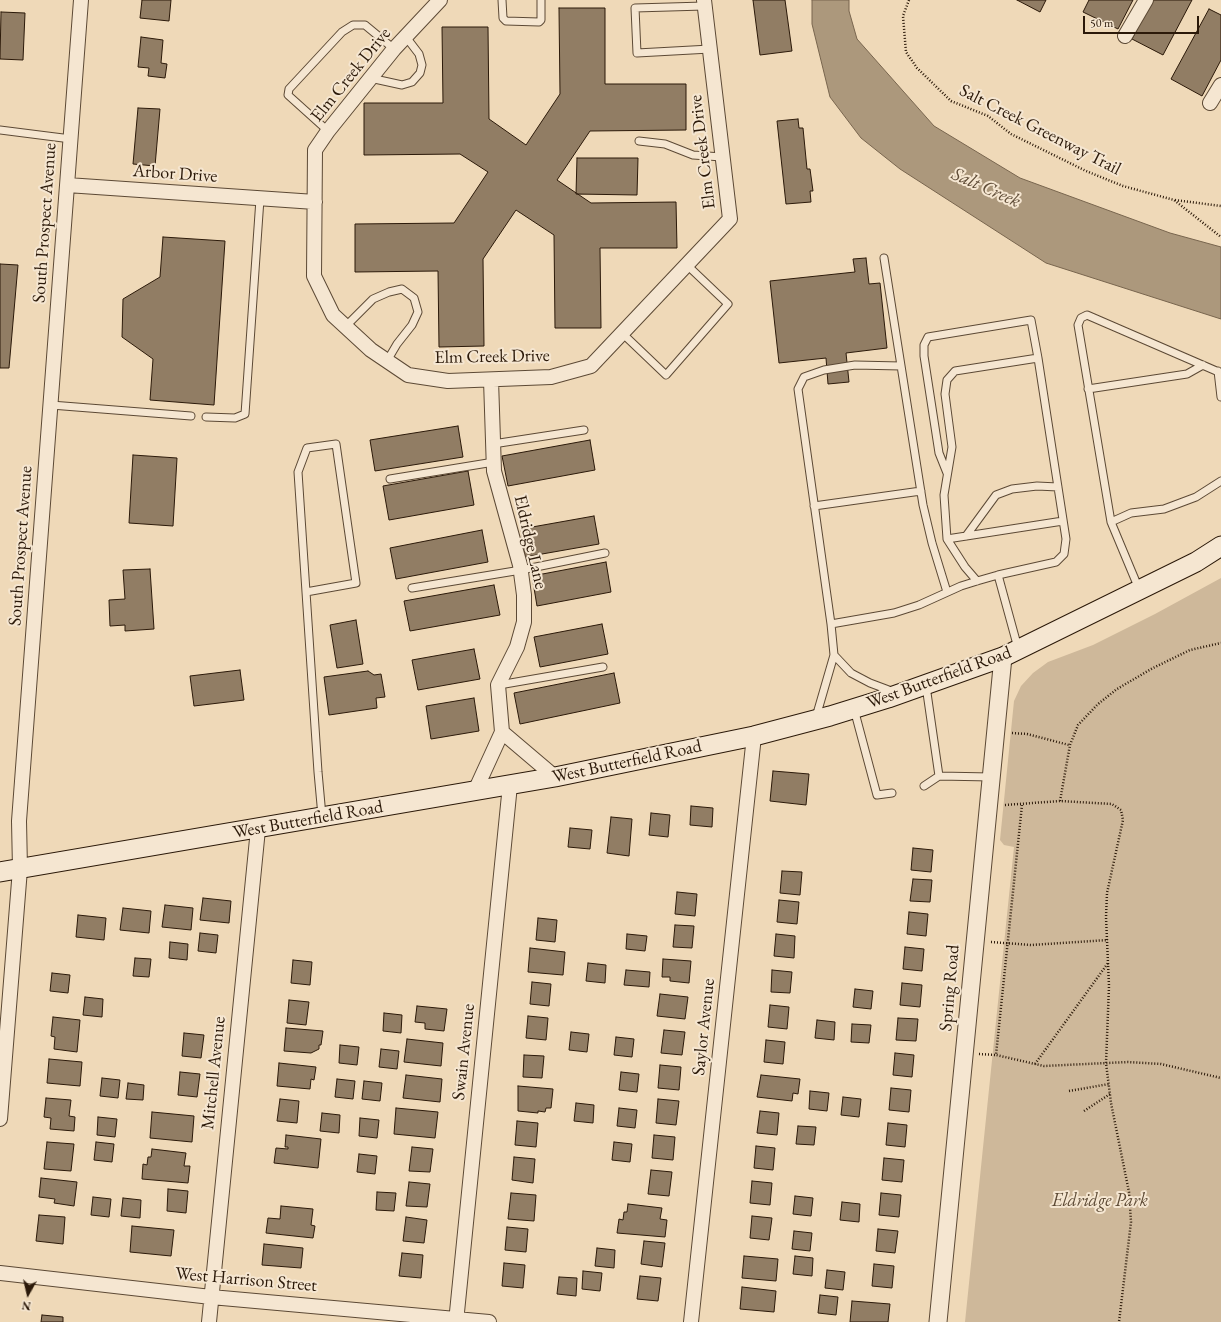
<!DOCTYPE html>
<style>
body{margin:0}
#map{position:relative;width:1221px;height:1322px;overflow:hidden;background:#efd9b8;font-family:"EB Garamond",serif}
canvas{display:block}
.north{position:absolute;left:8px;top:1274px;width:40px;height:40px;-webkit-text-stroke:3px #f5e6d1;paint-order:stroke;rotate:188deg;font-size:11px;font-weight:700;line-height:16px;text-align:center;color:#2b1909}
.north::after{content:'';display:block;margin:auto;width:14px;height:18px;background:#2b1909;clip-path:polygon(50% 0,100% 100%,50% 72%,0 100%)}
.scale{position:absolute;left:1083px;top:16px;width:116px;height:18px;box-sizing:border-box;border:2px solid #2b1909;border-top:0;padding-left:5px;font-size:12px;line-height:14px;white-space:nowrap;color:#2b1909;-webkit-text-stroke:3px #f5e6d1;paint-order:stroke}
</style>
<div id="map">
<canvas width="1221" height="1322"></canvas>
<div class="north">N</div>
<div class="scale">50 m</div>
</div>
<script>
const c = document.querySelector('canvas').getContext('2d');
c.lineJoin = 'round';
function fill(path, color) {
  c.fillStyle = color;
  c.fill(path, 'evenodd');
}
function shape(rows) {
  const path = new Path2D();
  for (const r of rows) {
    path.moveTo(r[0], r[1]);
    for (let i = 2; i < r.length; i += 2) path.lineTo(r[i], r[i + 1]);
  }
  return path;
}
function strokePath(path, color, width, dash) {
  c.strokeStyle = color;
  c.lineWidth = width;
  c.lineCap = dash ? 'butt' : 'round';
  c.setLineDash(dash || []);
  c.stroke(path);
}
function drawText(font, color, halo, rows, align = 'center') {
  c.font = font + ' "EB Garamond",serif';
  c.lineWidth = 4;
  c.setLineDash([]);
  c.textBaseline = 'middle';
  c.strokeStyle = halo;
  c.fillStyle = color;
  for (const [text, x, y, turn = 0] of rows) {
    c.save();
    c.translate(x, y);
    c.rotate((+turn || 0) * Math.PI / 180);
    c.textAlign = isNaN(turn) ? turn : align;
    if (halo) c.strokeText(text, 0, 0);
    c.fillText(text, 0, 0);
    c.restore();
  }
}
fill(shape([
 [1221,578,1221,1322,965,1322,1014,847,1004,845,1000,840,1014,701,1021,686,1033,673,1048,662,1093,645,1155,614]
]), '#ceb89a');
const water = shape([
 [812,0,849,0,849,11,857,39,934,126,1020,178,1170,233,1221,247,1221,319,1046,263,900,169,861,138,830,97,812,24,812,0]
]);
fill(water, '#ac987c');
strokePath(water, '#78654e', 1);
const building = shape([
 [142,0,171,0,169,21,140,18,142,0],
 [753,0,785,0,792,51,760,55,753,0],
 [1017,0,1046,0,1040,12,1017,0],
 [1089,0,1133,0,1118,29,1083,12,1089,0],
 [1152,0,1192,0,1163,55,1132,39,1152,0],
 [559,8,605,8,605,84,686,84,686,130,590,131,557,180,591,203,676,202,677,248,600,248,601,328,555,328,554,235,516,210,483,259,484,346,439,347,438,271,355,272,355,224,454,223,488,172,460,154,364,155,364,103,443,103,442,27,488,27,489,119,526,145,560,94,559,8],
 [1209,9,1221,15,1221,60,1202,96,1171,79,1209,9],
 [1,12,25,13,23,60,0,59,1,12],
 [141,37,163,40,161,63,167,64,165,78,148,76,149,68,138,67,141,37],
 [138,108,160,109,155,166,133,164,138,108],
 [798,119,799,128,803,128,807,169,810,169,813,191,810,191,811,202,786,204,777,121,798,119],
 [577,158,638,158,637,195,576,194,577,158],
 [163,237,225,241,214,405,150,400,153,359,122,337,123,299,160,277,163,237],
 [866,258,869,284,880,283,887,348,846,353,849,382,828,384,826,358,779,363,770,281,855,272,853,259,866,258],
 [0,264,18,265,9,368,0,368,0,264],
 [458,426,463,457,375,471,370,440,458,426],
 [590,440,595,470,508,486,502,456,590,440],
 [133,455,177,458,173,526,129,523,133,455],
 [468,471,474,505,389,520,383,486,468,471],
 [594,516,599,544,525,557,521,529,594,516],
 [482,530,488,562,396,579,390,548,482,530],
 [606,562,611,592,537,606,532,576,606,562],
 [150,569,154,629,125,631,125,625,110,626,109,600,125,599,123,570,150,569],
 [494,585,500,615,410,631,404,601,494,585],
 [356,620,363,664,337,668,330,625,356,620],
 [602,624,608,654,540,667,534,637,602,624],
 [474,649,480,679,418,690,412,660,474,649],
 [240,670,244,700,194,706,190,676,240,670],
 [368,671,374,675,381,674,385,697,376,698,377,708,329,715,324,677,368,671],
 [614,673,620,703,520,724,514,693,614,673],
 [474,698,479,731,431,739,426,706,474,698],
 [773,771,809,774,806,805,770,801,773,771],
 [691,806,713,808,712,827,690,825,691,806],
 [651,813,670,815,668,837,649,835,651,813],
 [611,817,632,819,629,856,607,853,611,817],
 [570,828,592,830,590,849,568,847,570,828],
 [913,848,933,850,931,872,911,870,913,848],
 [782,871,802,872,800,895,780,893,782,871],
 [913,879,932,880,930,902,910,901,913,879],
 [677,892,697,894,695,916,675,914,677,892],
 [203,898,231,901,229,923,200,920,203,898],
 [779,900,799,902,797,924,777,922,779,900],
 [165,905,193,908,191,930,162,927,165,905],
 [123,908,151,911,149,933,120,930,123,908],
 [909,912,928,914,926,936,907,934,909,912],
 [78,915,106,918,104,940,76,937,78,915],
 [538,918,557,920,555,942,536,940,538,918],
 [675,925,694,926,692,948,673,947,675,925],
 [200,933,218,935,216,953,198,951,200,933],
 [627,934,647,936,645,951,626,949,627,934],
 [776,934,795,936,794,958,774,956,776,934],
 [170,942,188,944,187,960,169,958,170,942],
 [905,947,924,949,922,971,903,969,905,947],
 [530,948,565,952,563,975,528,972,530,948],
 [135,958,151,959,149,977,133,976,135,958],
 [663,959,691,961,689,983,670,981,670,977,662,977,663,959],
 [293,960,312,962,310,985,291,983,293,960],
 [588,963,606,965,605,983,586,981,588,963],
 [626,970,650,972,649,987,624,985,626,970],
 [772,970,792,972,790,993,771,992,772,970],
 [52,973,70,975,68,993,50,991,52,973],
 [532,982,551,984,549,1006,530,1004,532,982],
 [902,983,922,985,920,1007,900,1005,902,983],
 [855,989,873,991,871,1009,853,1007,855,989],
 [660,994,688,997,685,1019,657,1016,660,994],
 [85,997,103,999,102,1017,83,1015,85,997],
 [289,1000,309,1002,306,1025,287,1023,289,1000],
 [770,1005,789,1007,787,1029,768,1027,770,1005],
 [417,1006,447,1009,444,1031,425,1029,425,1023,415,1022,417,1006],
 [384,1013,402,1015,401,1033,383,1031,384,1013],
 [528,1016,548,1018,546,1040,526,1038,528,1016],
 [53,1017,80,1020,77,1052,54,1049,55,1037,51,1036,53,1017],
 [898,1018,918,1019,916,1041,896,1040,898,1018],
 [817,1020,835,1022,834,1040,815,1038,817,1020],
 [852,1024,871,1025,869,1043,851,1042,852,1024],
 [286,1028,323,1031,321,1045,319,1045,319,1049,311,1053,284,1051,286,1028],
 [664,1030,685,1032,682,1055,661,1053,664,1030],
 [571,1032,589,1034,587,1052,569,1050,571,1032],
 [184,1033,204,1035,201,1058,182,1056,184,1033],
 [616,1037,634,1039,632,1057,614,1055,616,1037],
 [407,1039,443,1043,441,1066,404,1062,407,1039],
 [766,1040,785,1042,783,1064,764,1062,766,1040],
 [340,1045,359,1047,357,1065,339,1063,340,1045],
 [381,1049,399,1051,397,1069,379,1067,381,1049],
 [895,1053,914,1055,912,1077,893,1075,895,1053],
 [524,1055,544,1056,542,1078,523,1077,524,1055],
 [49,1059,82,1062,80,1086,47,1083,49,1059],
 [279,1063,316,1067,314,1080,311,1079,310,1089,277,1086,279,1063],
 [660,1065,681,1067,679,1090,658,1088,660,1065],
 [180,1072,200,1074,197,1097,178,1095,180,1072],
 [621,1072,639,1074,637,1092,619,1090,621,1072],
 [406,1075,442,1079,440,1102,403,1098,406,1075],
 [761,1075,800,1079,798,1094,793,1093,792,1101,757,1097,761,1075],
 [102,1078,120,1080,118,1098,100,1096,102,1078],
 [337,1079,355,1081,353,1099,335,1097,337,1079],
 [364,1081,382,1083,380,1101,362,1099,364,1081],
 [128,1083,144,1085,143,1100,126,1099,128,1083],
 [518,1086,553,1089,551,1108,546,1108,545,1112,538,1111,538,1113,518,1111,518,1086],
 [891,1088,911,1090,909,1112,889,1110,891,1088],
 [810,1091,829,1093,827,1111,809,1109,810,1091],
 [843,1097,861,1099,859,1117,841,1115,843,1097],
 [46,1098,71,1100,69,1116,75,1117,74,1131,50,1129,51,1118,44,1117,46,1098],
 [280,1099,299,1101,297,1123,277,1121,280,1099],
 [658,1099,679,1101,676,1125,656,1123,658,1099],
 [576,1103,594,1105,593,1123,574,1121,576,1103],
 [396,1108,438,1112,435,1138,394,1134,396,1108],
 [619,1108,637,1110,635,1128,617,1126,619,1108],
 [760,1111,779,1113,777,1135,757,1133,760,1111],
 [152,1112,194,1116,192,1142,150,1138,152,1112],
 [322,1113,340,1115,339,1133,320,1131,322,1113],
 [98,1117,117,1119,115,1137,97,1135,98,1117],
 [360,1118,379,1120,377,1138,359,1136,360,1118],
 [517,1121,538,1123,536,1147,515,1145,517,1121],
 [888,1123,907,1125,905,1147,886,1145,888,1123],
 [798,1126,816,1127,814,1145,796,1144,798,1126],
 [286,1135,321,1139,318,1168,274,1163,276,1148,288,1149,288,1147,285,1147,286,1135],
 [654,1135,675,1137,673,1160,652,1158,654,1135],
 [47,1142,74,1144,71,1171,44,1169,47,1142],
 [96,1142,114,1144,112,1162,94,1160,96,1142],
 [614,1142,632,1144,630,1162,612,1160,614,1142],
 [756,1146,775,1148,773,1170,754,1168,756,1146],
 [412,1147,433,1149,430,1172,409,1171,412,1147],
 [152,1149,186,1153,184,1166,190,1166,188,1183,142,1179,143,1164,147,1165,148,1157,151,1157,152,1149],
 [359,1154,377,1156,375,1174,357,1172,359,1154],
 [514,1157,535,1159,533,1183,512,1180,514,1157],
 [884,1158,904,1160,902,1182,882,1180,884,1158],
 [651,1170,672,1172,669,1196,648,1194,651,1170],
 [41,1178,77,1182,74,1206,54,1203,55,1199,39,1197,41,1178],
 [752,1181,772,1183,770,1205,750,1203,752,1181],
 [409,1182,430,1184,427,1207,406,1206,409,1182],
 [168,1189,188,1191,186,1213,167,1211,168,1189],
 [377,1192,396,1193,394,1211,376,1210,377,1192],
 [511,1193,536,1195,534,1221,508,1219,511,1193],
 [881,1193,901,1195,899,1217,879,1215,881,1193],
 [795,1196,813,1198,811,1216,793,1214,795,1196],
 [93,1197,111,1199,109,1217,91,1215,93,1197],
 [123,1198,141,1200,140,1218,121,1216,123,1198],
 [842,1202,860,1204,859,1222,840,1220,842,1202],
 [628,1204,662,1208,660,1219,667,1220,665,1237,617,1233,619,1219,623,1220,624,1212,627,1212,628,1204],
 [281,1206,313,1209,311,1225,315,1226,313,1238,266,1233,268,1218,280,1219,281,1206],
 [39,1215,65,1217,63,1244,36,1241,39,1215],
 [752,1216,772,1218,769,1240,750,1238,752,1216],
 [406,1217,427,1220,424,1243,403,1241,406,1217],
 [132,1226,174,1230,171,1256,130,1252,132,1226],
 [507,1227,528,1229,526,1252,505,1250,507,1227],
 [878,1229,898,1231,895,1253,876,1251,878,1229],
 [794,1231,812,1233,810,1251,792,1249,794,1231],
 [644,1241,665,1243,662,1267,641,1264,644,1241],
 [264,1244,303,1248,301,1268,262,1265,264,1244],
 [597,1248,615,1250,614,1268,595,1266,597,1248],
 [402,1253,423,1255,421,1278,399,1276,402,1253],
 [744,1256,778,1259,776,1281,742,1278,744,1256],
 [795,1256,813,1258,812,1276,793,1274,795,1256],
 [504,1263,525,1265,523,1288,502,1286,504,1263],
 [874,1264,894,1266,892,1288,872,1286,874,1264],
 [827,1270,845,1272,843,1290,825,1288,827,1270],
 [583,1271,602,1273,600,1291,582,1289,583,1271],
 [640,1276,661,1278,658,1301,637,1299,640,1276],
 [559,1277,577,1278,576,1296,557,1294,559,1277],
 [742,1287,776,1291,774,1312,740,1309,742,1287],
 [820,1295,838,1297,836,1315,818,1313,820,1295],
 [852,1301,890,1304,888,1322,850,1322,852,1301],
 [42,1315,63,1317,63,1322,41,1322,42,1315]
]);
fill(building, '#917d64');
strokePath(building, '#2b1909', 1);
const service = shape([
 [502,0,503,18,506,21,539,22,541,20,541,0],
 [704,6,635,8,637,53,710,49],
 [370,78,402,85,412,82,420,73,422,65,419,54,406,37],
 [0,130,71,139],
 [328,131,288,95,289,89,342,32,353,25,365,25,394,49],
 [639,141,665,144,693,155,722,157],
 [884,258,923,505,932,543,947,592],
 [345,327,373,299,389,292,402,289,414,298,418,312,412,325,397,344,387,361],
 [622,333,666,375,728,304,687,265],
 [1218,371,1221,397],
 [1088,389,1187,374,1203,365],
 [51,405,191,416],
 [206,417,235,418,245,414,260,199],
 [493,444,584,430],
 [947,473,939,453,924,356,924,345,928,337,1031,320,1038,358],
 [390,479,494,462],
 [814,506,921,491],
 [1111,522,1131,513,1164,509,1196,497,1221,481],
 [966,536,996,495,1012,489,1037,486,1058,487],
 [947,539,1063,521],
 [998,575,1018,648],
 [412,588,521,570,605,553],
 [1139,589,1111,522,1078,325,1081,318,1087,315,1221,373],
 [306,592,356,583,336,444,307,448,298,472,318,772,322,816],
 [831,624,894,613,919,605,961,586,977,581,998,575,1056,562,1064,554,1066,539,1038,358,955,371,947,380,945,394,952,447,944,495,947,539,965,567,977,581],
 [834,655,851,673,870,683,894,692],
 [499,685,603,667],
 [926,686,939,776,991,777],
 [854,709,877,795,892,793],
 [816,717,834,655,831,624,798,389,804,377,824,370,855,365,901,366],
 [924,786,939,776]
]);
const minor = shape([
 [440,0,394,49,328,131,315,150,314,276,333,315,371,350,408,375,448,381,551,377,591,366,730,219,704,0],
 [1125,36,1146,0],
 [1210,103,1221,85],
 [67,185,315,202],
 [502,732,555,777],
 [475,791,502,732,498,685,517,647,524,622,524,595,520,565,494,471,491,380],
 [0,1119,20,869,19,821,81,0],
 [0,1273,211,1297,489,1322],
 [209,1322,258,829],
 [456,1322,510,785],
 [691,1322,754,736]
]);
const tertiary = shape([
 [938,1322,1003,657]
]);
const secondary = shape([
 [0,872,555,777,754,736,830,716,888,698,1003,657,1196,562,1221,546]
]);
strokePath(service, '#5c4935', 9);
strokePath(minor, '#5c4935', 16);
strokePath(tertiary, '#5c4935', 19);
strokePath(secondary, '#2b1909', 21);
strokePath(shape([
 [909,0,903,16,906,52,917,68,951,101,988,116,1011,134,1086,171,1123,186,1174,200,1221,237],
 [1175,200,1221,206],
 [1012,733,1027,734,1069,745],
 [1060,801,1070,745,1078,725,1098,704,1117,689,1153,668,1190,650,1221,643],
 [1005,805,1060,801,1112,804,1121,810,1123,820,1107,893,1106,917,1109,986,1106,1063,1111,1103,1129,1192,1131,1222,1119,1322],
 [1022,805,996,1055,1044,1066,1128,1062,1161,1064,1221,1078],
 [991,942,1031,945,1108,940],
 [979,1054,996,1055],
 [1035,1064,1108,963],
 [1069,1091,1109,1084],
 [1084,1111,1110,1094]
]), '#2b1909', 2.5, [1, 2]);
strokePath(service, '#f5e6d1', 7);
strokePath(minor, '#f5e6d1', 14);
strokePath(tertiary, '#f5e6d1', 17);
strokePath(secondary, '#f5e6d1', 19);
drawText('18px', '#2b1909', '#f5e6d1', [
 ["Elm Creek Drive",351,75,-51],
 ["Salt Creek Greenway Trail",1040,130,27],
 ["Elm Creek Drive",703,152,-97],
 ["Arbor Drive",175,174,4],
 ["South Prospect Avenue",45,223,-86],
 ["Elm Creek Drive",492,357,-1],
 ["Eldridge Lane",530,542,77],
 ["South Prospect Avenue",21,546,-86],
 ["West Butterfield Road",939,678,-20],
 ["West Butterfield Road",627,762,-12],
 ["West Butterfield Road",308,820,-10],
 ["Spring Road",950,988,-85],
 ["Saylor Avenue",704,1027,-84],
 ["Swain Avenue",464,1052,-84],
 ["Mitchell Avenue",214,1073,-84],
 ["West Harrison Street",246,1280,5]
]);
drawText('italic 18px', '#5c4934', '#f5e6d1', [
 ["Eldridge Park",1100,1201]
]);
drawText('italic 19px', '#5f4c37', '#f5e6d1', [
 ["Salt Creek",986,188,24]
]);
</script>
